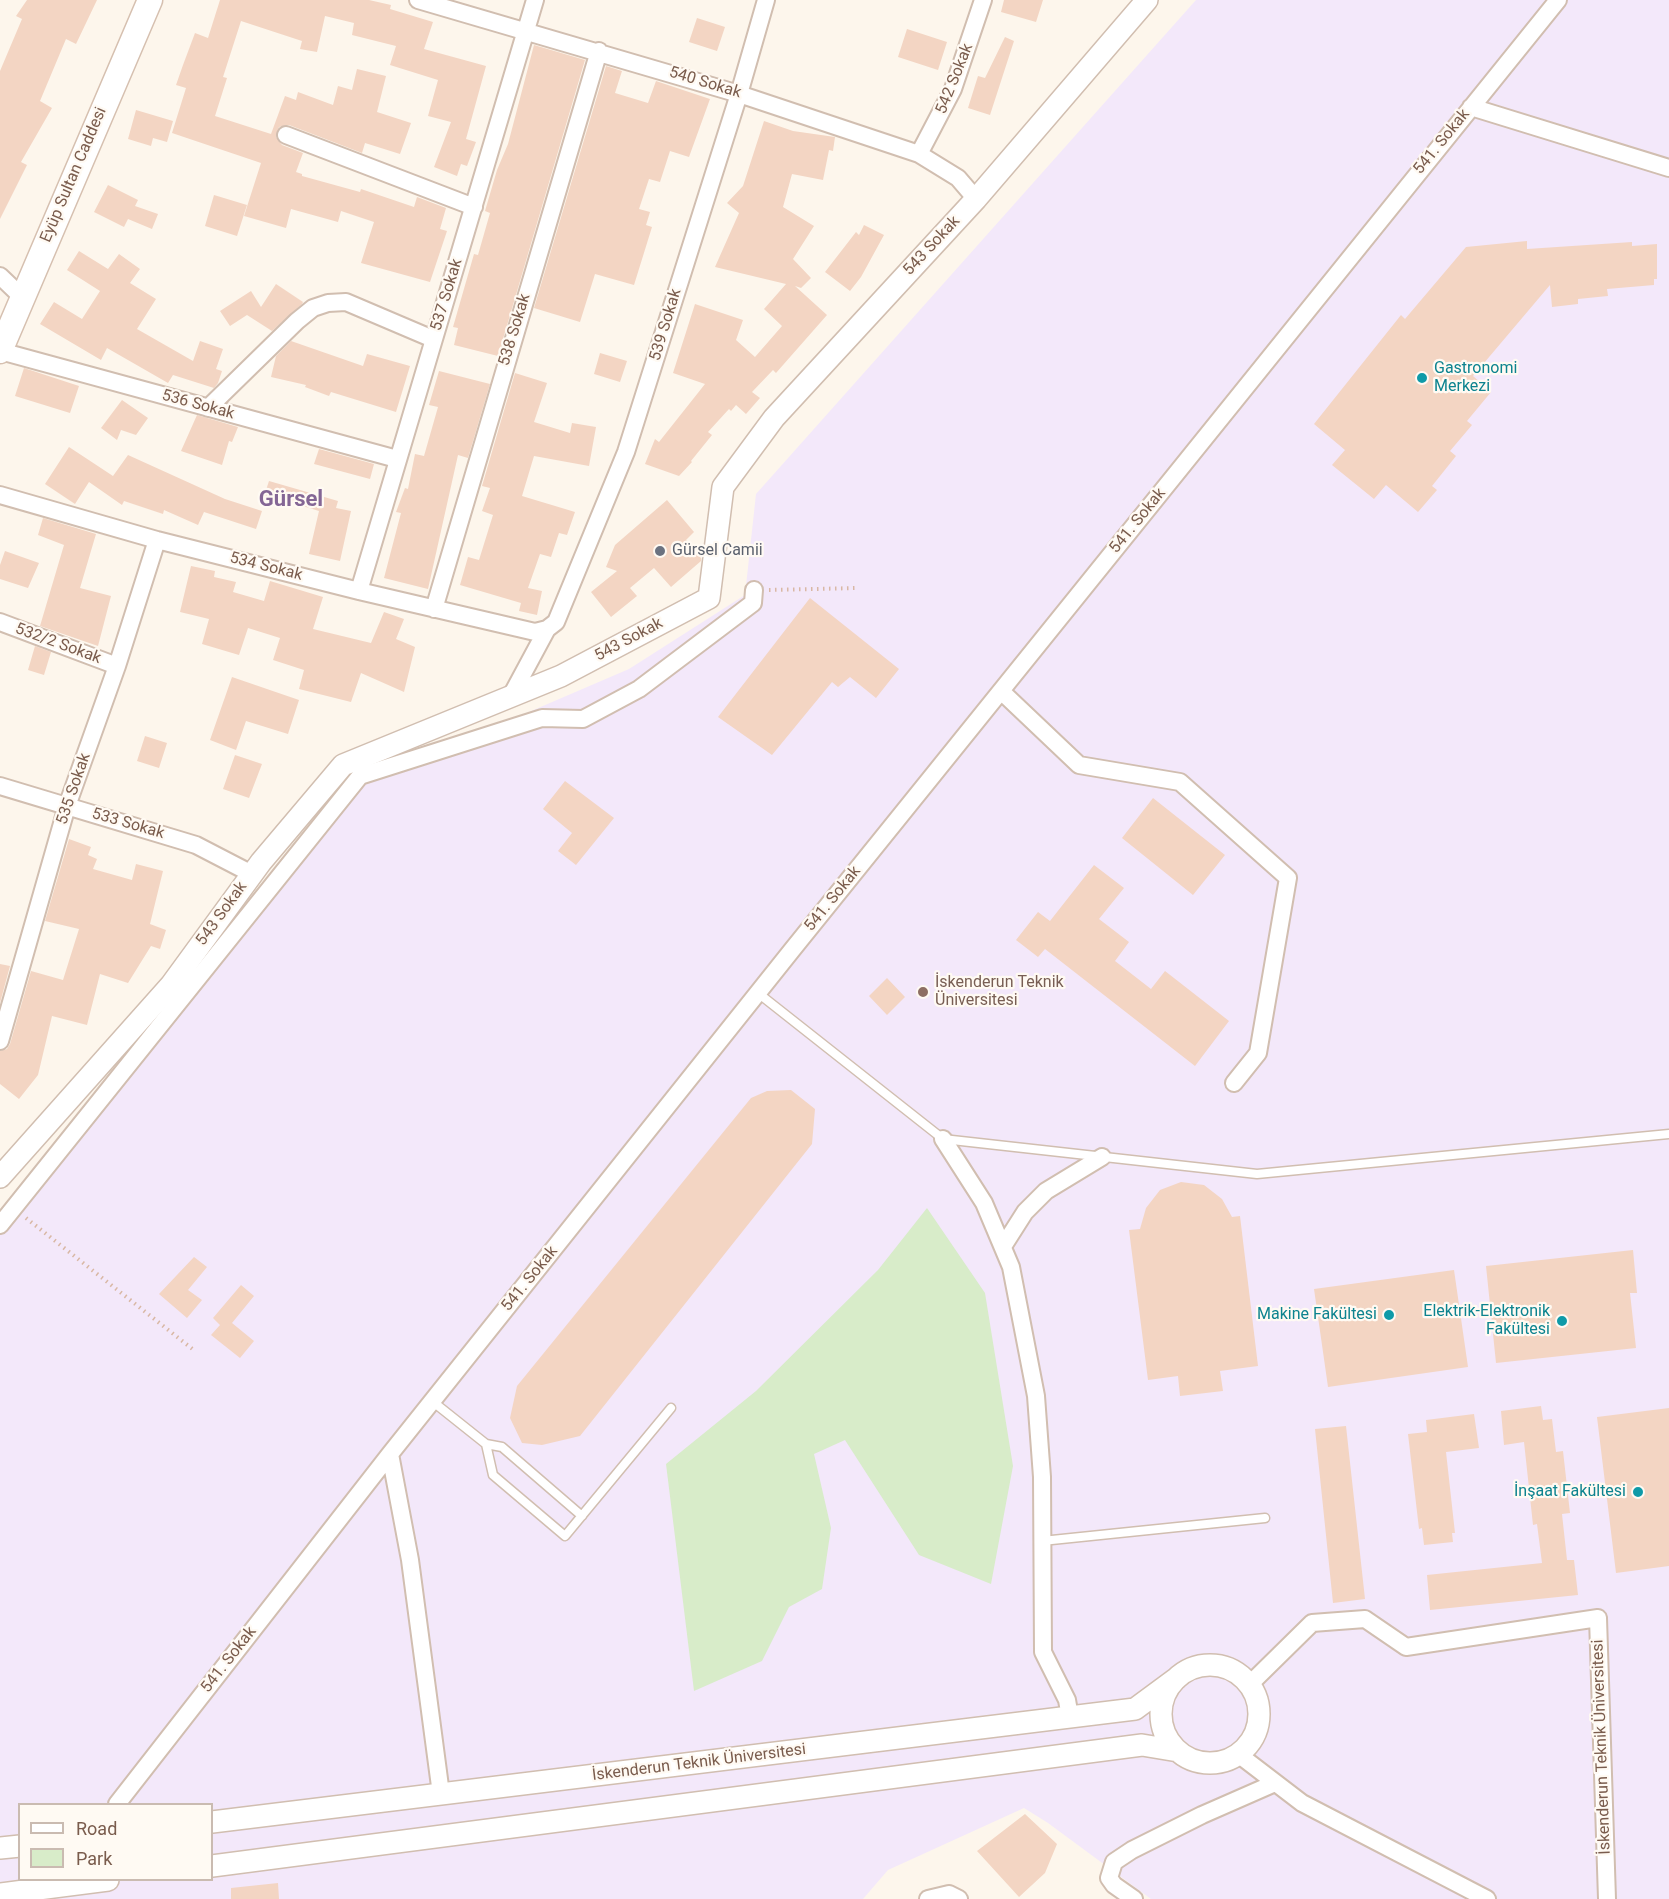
<!DOCTYPE html>
<meta charset="utf-8">
<style>
body{margin:0}
#map{position:relative;width:1669px;height:1899px;overflow:hidden;background:#fdf6ec;font-family:Roboto,sans-serif}
canvas{display:block}
.legend{position:absolute;left:18px;top:1803px;width:195px;height:78px;box-sizing:border-box;background:#fffaf3;border:2px solid #cabbb1;margin:0;padding:8px 10px;list-style:none;font-size:18px;color:#7a5c4d}
.legend li{display:flex;align-items:center;gap:12px;height:30px}
.legend b{width:30px;border:2px solid #cabbb1}
</style>
<div id="map">
<canvas width="1669" height="1899"></canvas>
<ul class="legend">
<li><b style="height:8px;background:#fff"></b>Road</li>
<li><b style="height:16px;background:#d8ecc9"></b>Park</li>
</ul>
</div>
<script>
const c = document.querySelector('canvas').getContext('2d');
c.lineJoin = 'round';
function fill(path, color) {
  c.fillStyle = color;
  c.fill(path, 'evenodd');
}
function shape(rows) {
  const path = new Path2D();
  for (const r of rows) {
    if (r.length === 3) {
      path.moveTo(r[0] + r[2], r[1]);
      path.arc(r[0], r[1], r[2], 0, 2 * Math.PI);
      continue;
    }
    path.moveTo(r[0], r[1]);
    for (let i = 2; i < r.length; i += 2) path.lineTo(r[i], r[i + 1]);
  }
  return path;
}
function strokePath(path, color, width, dash) {
  c.strokeStyle = color;
  c.lineWidth = width;
  c.lineCap = dash ? 'butt' : 'round';
  c.setLineDash(dash || []);
  c.stroke(path);
}
function drawText(font, color, halo, rows, align = 'center') {
  c.font = font + ' Roboto,sans-serif';
  c.lineWidth = 4.5;
  c.setLineDash([]);
  c.textBaseline = 'middle';
  c.strokeStyle = halo;
  c.fillStyle = color;
  for (const [text, x, y, turn = 0] of rows) {
    c.save();
    c.translate(x, y);
    c.rotate((+turn || 0) * Math.PI / 180);
    c.textAlign = isNaN(turn) ? turn : align;
    if (halo) c.strokeText(text, 0, 0);
    c.fillText(text, 0, 0);
    c.restore();
  }
}
fill(shape([
 [1196,0,1669,0,1669,1899,1151,1899,1048,1823,1024,1808,888,1870,863,1899,0,1899,0,1215,355,769,480,733,629,669,745,595,756,494],
 [20,1804,212,1804,212,1880,20,1880]
]), '#f3e8fa');
fill(shape([
 [927,1208,985,1293,1013,1466,991,1584,919,1555,845,1440,814,1454,831,1528,822,1589,789,1607,762,1661,694,1691,666,1464,756,1391,878,1270]
]), '#d8ecc9');
fill(shape([
 [27,0,97,0,76,44,66,39,40,101,52,108,21,162,27,165,0,219,0,71,22,19,16,16],
 [220,0,369,0,391,5,390,9,433,22,424,49,486,66,466,139,476,142,467,166,461,164,457,176,434,167,451,122,428,116,438,80,390,65,396,46,352,35,354,23,325,16,317,52,300,49,302,41,241,21,223,77,227,78,215,116,271,134,285,96,296,100,298,92,333,105,338,86,352,90,357,69,386,76,377,112,411,123,400,154,365,143,362,153,289,125,279,127,276,137,282,145,303,153,296,172,302,174,302,176,360,192,361,189,414,207,417,197,446,208,440,229,447,231,430,282,361,263,374,222,341,211,338,222,291,209,286,228,244,216,261,163,172,133,186,88,176,85,183,65,195,33,208,38],
 [1004,0,1043,0,1036,22,1001,12],
 [697,18,725,27,717,51,689,42],
 [907,29,947,42,938,70,898,57],
 [1005,37,1014,41,990,115,968,108,978,76,985,78],
 [534,45,585,60,498,356,454,345,458,328,453,327,474,254,478,255,490,213,485,211,497,170,508,144],
 [606,66,622,71,615,93,648,103,656,81,710,99,689,157,670,151,660,182,649,179,639,209,650,212,646,225,652,227,634,285,595,274,580,322,534,308],
 [136,110,173,121,167,142,153,138,151,146,128,139],
 [764,121,793,131,835,137,833,151,829,150,823,180,792,174,783,207,814,226,793,259,811,278,801,288,795,286,827,315,776,373,773,370,752,392,760,398,746,414,736,405,731,411,729,409,708,432,712,435,691,461,692,462,679,476,645,464,655,439,659,442,705,384,673,373,695,304,743,320,736,340,755,357,782,326,764,309,786,284,715,267,739,213,727,203,743,186],
 [108,185,138,200,135,206,158,214,152,229,128,219,124,227,94,212],
 [214,195,247,205,237,236,205,226],
 [864,225,884,235,861,277,850,291,825,272,856,232,859,235],
 [1527,241,1527,249,1632,242,1632,246,1657,244,1657,279,1654,279,1654,285,1607,289,1608,296,1578,299,1578,304,1552,307,1550,285,1473,376,1491,392,1467,421,1472,425,1450,451,1456,456,1432,486,1437,490,1418,512,1386,485,1374,499,1332,465,1345,450,1314,424,1401,315,1405,319,1466,247],
 [79,251,108,269,119,254,140,269,130,283,156,299,137,329,193,361,200,341,223,349,216,369,222,371,218,383,214,388,173,375,168,383,107,348,101,360,40,324,54,302,82,319,100,291,67,270],
 [276,284,303,302,302,304,272,331,247,315,230,326,220,311,251,291,261,307],
 [291,341,363,366,367,354,410,366,396,412,331,392,329,396,305,387,306,385,271,377,276,356],
 [600,353,627,361,620,382,594,374],
 [24,368,79,386,70,413,15,396],
 [439,371,490,384,468,458,458,455,428,589,384,578,401,513,396,512,405,488,408,489,415,454,424,456,438,407,429,405],
 [515,373,547,383,534,422,570,433,572,423,596,427,589,466,534,456,522,496,575,512,567,535,559,533,551,557,540,554,528,588,542,591,537,615,519,611,521,603,460,585,468,557,479,560,493,515,482,511,490,488,482,486],
 [122,400,148,418,136,435,121,430,117,440,101,428],
 [197,415,238,427,232,442,229,441,222,465,181,451],
 [69,447,113,476,128,455,225,499,262,511,256,529,204,512,198,525,164,510,163,514,124,501,122,505,89,482,75,504,45,484],
 [319,449,374,464,370,479,314,464],
 [269,481,338,501,336,508,351,511,340,561,309,554,319,511,280,499,278,504,263,499],
 [667,500,694,532,686,540,701,558,701,561,671,587,654,568,630,588,637,596,611,617,591,592,617,571,606,567,615,545],
 [43,518,96,534,80,588,111,596,98,646,40,626,64,545,38,535],
 [5,551,39,563,28,588,0,579,0,565],
 [191,566,215,571,214,577,236,582,233,592,264,601,270,581,323,597,313,629,371,643,384,612,404,619,396,639,415,647,404,692,361,673,351,702,299,689,304,670,273,660,280,638,248,628,239,655,202,644,209,619,180,612],
 [810,598,899,669,876,698,850,677,838,687,832,682,772,755,718,717],
 [35,646,51,652,44,675,28,670],
 [232,677,299,700,288,734,246,721,236,750,210,740],
 [145,736,167,743,159,768,137,761],
 [235,755,262,764,249,798,223,789],
 [565,781,614,818,576,865,558,851,572,833,543,809],
 [1153,798,1225,855,1193,895,1122,838],
 [69,839,91,847,88,855,97,859,93,869,132,880,136,864,163,871,150,924,166,930,160,949,151,946,128,983,100,974,87,1025,52,1016,38,1075,19,1099,0,1084,0,1051,7,1049,10,1044,31,971,63,980,79,929,45,921],
 [1094,865,1124,888,1099,919,1129,942,1115,961,1151,989,1165,971,1229,1021,1195,1066,1045,949,1038,957,1016,940,1038,912,1050,921],
 [0,964,10,966,0,1003],
 [887,978,905,997,887,1015,869,996],
 [791,1090,815,1109,812,1144,580,1436,542,1445,522,1443,510,1418,517,1386,751,1098,767,1091],
 [1181,1182,1204,1185,1222,1199,1232,1217,1240,1216,1258,1366,1220,1371,1223,1391,1180,1396,1178,1376,1148,1380,1129,1230,1140,1229,1146,1208,1160,1190],
 [1633,1250,1637,1293,1630,1293,1636,1348,1496,1363,1486,1266],
 [194,1257,207,1267,188,1290,202,1300,187,1318,159,1294],
 [1454,1270,1468,1367,1328,1387,1314,1289],
 [241,1285,254,1296,232,1323,254,1341,240,1358,211,1335,220,1325,213,1318],
 [1541,1406,1543,1420,1552,1419,1556,1452,1563,1451,1570,1513,1562,1514,1567,1560,1574,1560,1578,1595,1430,1610,1427,1575,1542,1563,1537,1524,1533,1525,1524,1442,1504,1445,1501,1411],
 [1669,1408,1669,1566,1616,1573,1597,1417],
 [1474,1414,1479,1448,1446,1452,1455,1533,1452,1533,1453,1542,1424,1545,1422,1528,1419,1529,1408,1434,1427,1432,1426,1420],
 [1346,1426,1365,1599,1333,1603,1315,1429],
 [1025,1814,1057,1844,1045,1873,1019,1897,977,1851],
 [278,1883,279,1899,231,1899,231,1888]
]), '#f3d5c3');
const service = shape([
 [758,993,943,1139,1257,1174,1669,1134],
 [432,1401,486,1444,493,1475,565,1536,671,1408],
 [486,1444,502,1447,582,1516],
 [1042,1541,1265,1518]
]);
const minor = shape([
 [418,0,739,94,919,154,958,178,976,199],
 [1471,107,1669,168],
 [286,135,474,207],
 [919,154,953,89,983,0],
 [0,276,22,297],
 [0,351,397,459],
 [208,408,297,321,313,308,328,303,346,302,433,339],
 [0,495,157,540,359,591,535,632,547,629,556,622,626,452,739,94,766,0],
 [359,591,535,0],
 [434,609,599,51],
 [0,622,117,666],
 [1001,691,1079,765,1180,782,1288,878,1258,1053,1234,1083],
 [511,696,547,629],
 [0,786,196,845,252,874],
 [0,1041,67,806,117,666,157,540],
 [943,1139,984,1203,1011,1267,1036,1396,1042,1477,1043,1652,1067,1700,1070,1717],
 [0,1225,360,776,542,718,583,719,639,689,753,603,754,590],
 [1004,1245,1025,1212,1046,1191,1102,1157],
 [390,1454,410,1560,441,1794],
 [1250,1684,1312,1623,1365,1619,1406,1647,1598,1618,1607,1899],
 [1238,1754,1302,1803,1487,1899],
 [117,1804,390,1454,792,950,1558,0],
 [928,1899,949,1894,959,1899],
 [1134,1899,1114,1885,1109,1878,1114,1862,1132,1850,1202,1815,1275,1783]
]);
const tertiary = shape([
 [0,1177,171,985,261,862,343,765,561,676,709,598,723,487,774,418,976,199,1147,0],
 [1210,1714,49],
 [212,1822,1135,1709,1177,1678],
 [0,1848,20,1846],
 [212,1866,1142,1745,1178,1751],
 [0,1894,108,1880]
]);
const secondary = shape([
 [0,351,150,0]
]);
strokePath(service, '#d1beb0', 11);
strokePath(minor, '#d1beb0', 20);
strokePath(tertiary, '#d1beb0', 24);
strokePath(secondary, '#d6c0b0', 27);
strokePath(shape([
 [769,590,858,588],
 [26,1218,195,1351]
]), '#d9b8a5', 4, [1.5, 4.5]);
strokePath(service, '#fff', 8);
strokePath(minor, '#fff', 16);
strokePath(tertiary, '#fff', 21);
strokePath(secondary, '#fff', 24);
for (const [x, y, r, color] of [
 [1422,378,6,"#0f9aa8"],
 [660,551,6,"#6b7280"],
 [923,992,6,"#8d6e63"],
 [1389,1315,6,"#0f9aa8"],
 [1562,1321,6,"#0f9aa8"],
 [1638,1492,6,"#0f9aa8"]
]) {
  const dot = new Path2D();
  dot.arc(x, y, r, 0, 2 * Math.PI);
  c.fillStyle = color;
  c.fill(dot);
  strokePath(dot, '#fffaf3', 2);
}
drawText('16px', '#7a5c4d', '#fffaf3', [
 ["542 Sokak",955,79,-68],
 ["540 Sokak",705,83,17],
 ["541. Sokak",1442,142,-51],
 ["Eyüp Sultan Caddesi",74,175,-67],
 ["543 Sokak",932,246,-47],
 ["537 Sokak",447,295,-73],
 ["539 Sokak",666,325,-73],
 ["538 Sokak",515,330,-73],
 ["536 Sokak",198,405,15],
 ["541. Sokak",1138,521,-51],
 ["534 Sokak",266,567,14],
 ["543 Sokak",629,640,-28],
 ["532/2 Sokak",58,644,20],
 ["535 Sokak",74,789,-71],
 ["533 Sokak",128,824,16],
 ["541. Sokak",833,899,-51],
 ["543 Sokak",222,914,-54],
 ["541. Sokak",530,1279,-51],
 ["541. Sokak",229,1660,-52],
 ["İskenderun Teknik Üniversitesi",1602,1747,-92],
 ["İskenderun Teknik Üniversitesi",699,1763,-7]
]);
drawText('16px', '#0d838f', '#fffaf3', [
 ["Gastronomi",1434,369,"left"],
 ["Merkezi",1434,387,"left"],
 ["Elektrik-Elektronik",1550,1312],
 ["Fakültesi",1550,1330],
 ["Makine Fakültesi",1377,1315],
 ["İnşaat Fakültesi",1626,1492]
], 'right');
drawText('16px', '#5b616d', '#fffaf3', [
 ["Gürsel Camii",672,551]
], 'left');
drawText('16px', '#785e54', '#fffaf3', [
 ["İskenderun Teknik",935,983],
 ["Üniversitesi",935,1001]
], 'left');
drawText('bold 22px', '#846695', '#fffaf3', [
 ["Gürsel",291,500]
]);
</script>
